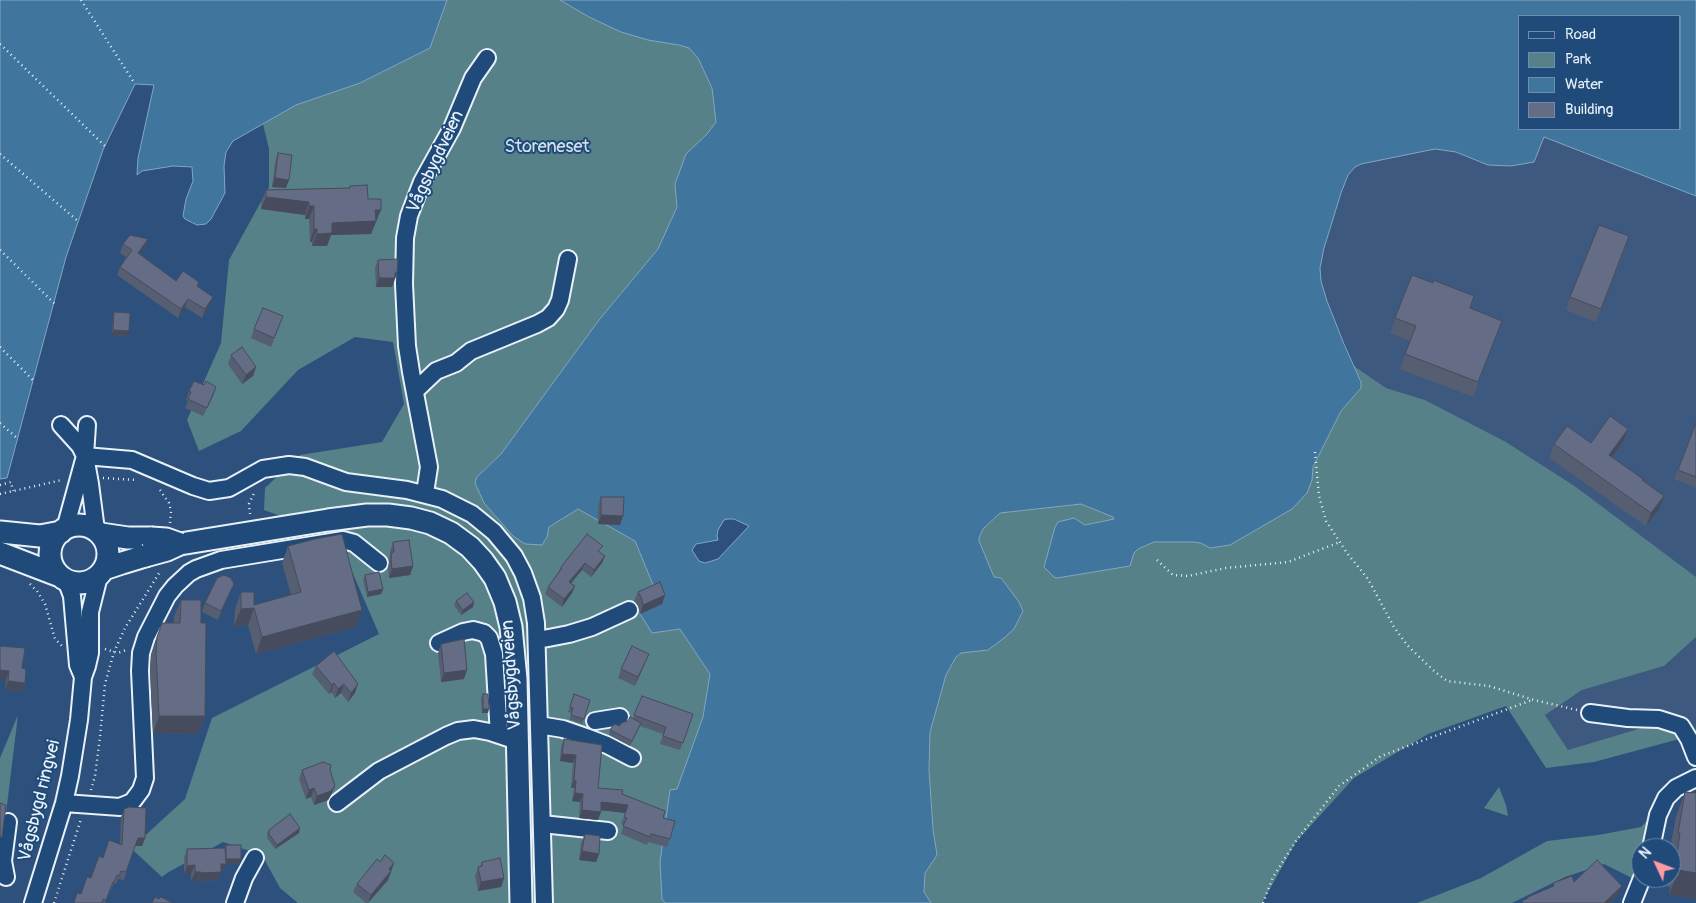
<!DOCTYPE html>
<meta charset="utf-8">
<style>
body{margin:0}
#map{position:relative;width:1696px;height:903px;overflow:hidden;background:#2d517c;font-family:Pangolin,sans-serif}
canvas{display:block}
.legend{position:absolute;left:1518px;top:15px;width:162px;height:115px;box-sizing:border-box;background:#1f4a7a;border:1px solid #6f8dac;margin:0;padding:6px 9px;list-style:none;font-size:15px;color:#e8f1f8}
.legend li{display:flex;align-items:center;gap:10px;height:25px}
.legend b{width:25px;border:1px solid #6f8dac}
.north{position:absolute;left:1631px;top:838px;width:50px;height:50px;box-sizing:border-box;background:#1f4a7a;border:1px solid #6f8dac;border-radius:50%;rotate:313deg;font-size:14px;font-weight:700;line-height:20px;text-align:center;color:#e8f1f8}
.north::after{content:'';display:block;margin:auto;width:18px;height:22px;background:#ff9aa2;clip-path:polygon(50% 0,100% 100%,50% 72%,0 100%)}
</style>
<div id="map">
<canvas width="1696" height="903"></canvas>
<ul class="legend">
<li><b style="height:6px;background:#1f4a7a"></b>Road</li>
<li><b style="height:14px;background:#578188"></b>Park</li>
<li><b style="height:14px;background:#40759d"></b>Water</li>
<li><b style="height:14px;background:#646d85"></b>Building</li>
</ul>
<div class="north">N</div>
</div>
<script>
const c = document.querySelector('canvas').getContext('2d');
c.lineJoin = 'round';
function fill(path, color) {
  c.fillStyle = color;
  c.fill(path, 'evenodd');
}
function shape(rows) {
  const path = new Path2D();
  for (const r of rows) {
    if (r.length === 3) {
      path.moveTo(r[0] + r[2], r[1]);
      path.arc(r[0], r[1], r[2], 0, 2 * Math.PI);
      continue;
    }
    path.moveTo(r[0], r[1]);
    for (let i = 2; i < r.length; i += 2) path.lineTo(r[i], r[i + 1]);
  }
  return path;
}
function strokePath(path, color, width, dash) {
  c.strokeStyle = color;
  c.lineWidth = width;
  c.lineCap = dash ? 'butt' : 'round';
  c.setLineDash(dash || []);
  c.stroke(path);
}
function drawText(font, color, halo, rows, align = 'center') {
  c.font = font + ' Pangolin,sans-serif';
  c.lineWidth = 4;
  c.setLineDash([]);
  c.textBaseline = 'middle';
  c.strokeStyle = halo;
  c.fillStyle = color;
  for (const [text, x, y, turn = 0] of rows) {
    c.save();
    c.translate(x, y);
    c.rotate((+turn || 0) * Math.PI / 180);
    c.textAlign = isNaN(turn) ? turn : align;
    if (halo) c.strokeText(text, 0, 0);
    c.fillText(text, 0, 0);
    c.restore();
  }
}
fill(shape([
 [1544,137,1696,196,1696,577,1576,487,1506,442,1425,400,1386,388,1354,366,1327,301,1321,281,1320,268,1324,248,1341,193,1348,175,1355,167,1361,164,1435,149,1456,152,1488,165],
 [1696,637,1696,761,1683,738,1648,726,1568,750,1545,715,1582,690,1664,666]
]), '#3e597f');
fill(shape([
 [447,0,560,0,589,17,689,48,698,58,712,88,716,122,675,184,677,207,658,249,599,320,501,454,477,477,547,536,549,527,578,509,635,541,656,592,652,633,680,629,710,674,703,717,677,790,662,899,665,903,298,903,280,888,262,855,223,842,167,873,162,877,134,851,126,853,185,799,212,718,379,634,350,567,344,539,264,510,265,488,300,455,382,442,404,404,393,342,355,337,298,370,241,431,199,451,187,420,221,343,229,260,269,187,269,149,263,124,296,105,360,83,429,48],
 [1354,366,1386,388,1425,400,1506,442,1576,487,1696,577,1696,637,1664,666,1582,690,1545,715,1568,750,1648,726,1678,731,1683,738,1594,762,1546,768,1506,706,1428,734,1354,778,1296,842,1262,903,931,903,924,892,925,873,937,855,933,829,929,770,930,732,946,675,956,657,961,653,988,650,1019,602,1001,578,994,577,979,541,979,538,983,529,1000,513,1081,504,1113,517,1114,519,1085,525,1058,522,1134,553,1138,549,1154,542,1194,542,1201,543,1210,547,1312,480,1313,467,1341,411,1361,388,1361,381],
 [18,715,8,797,0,860,0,758],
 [1499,787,1506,805,1508,816,1484,808],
 [1667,801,1654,848,1641,848,1641,878,1644,884,1604,864,1565,877,1512,903,1417,903,1481,878,1547,841,1598,835,1641,827]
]), '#578188');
const water = shape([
 [0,0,447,0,430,48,360,83,296,105,233,141,226,152,224,166,225,193,211,219,206,224,197,225,185,219,183,216,186,199,193,181,192,167,173,166,142,171,137,175,138,158,154,85,135,84,103,150,66,257,7,478,0,479,0,0],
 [560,0,1696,0,1696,196,1544,137,1534,162,1511,166,1488,165,1456,152,1435,149,1361,164,1355,167,1348,175,1341,193,1324,248,1320,268,1321,281,1327,301,1344,344,1361,382,1361,388,1341,411,1313,467,1312,480,1307,493,1292,509,1230,545,1210,548,1201,543,1194,542,1154,542,1138,549,1134,553,1130,566,1057,578,1054,577,1044,567,1055,527,1058,522,1074,518,1085,525,1114,519,1113,517,1081,504,1000,513,983,529,979,538,979,541,994,577,1001,578,1019,602,1023,611,1014,629,1004,638,988,650,961,653,956,657,946,675,930,732,929,770,933,829,937,855,925,873,924,892,931,903,665,903,662,899,660,862,670,790,677,789,703,717,710,674,680,629,652,633,640,614,656,592,635,541,578,509,549,527,547,537,542,545,525,544,513,536,484,503,475,483,477,477,501,454,599,320,658,249,677,207,675,184,686,154,707,134,716,122,712,88,698,58,689,48,679,45,648,40,621,32,589,17,560,0],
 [1520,16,1680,16,1680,129,1520,129,1520,16],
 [727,519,734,519,749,526,718,559,705,563,699,561,692,550,696,544,718,540,717,536,718,530,724,520,727,519]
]);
fill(water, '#40759d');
strokePath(water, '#83a7c1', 1);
const minor = shape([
 [415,391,436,371,456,363,471,351,537,324,548,318,556,309,560,300,568,259],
 [61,425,80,446,85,456,90,484,96,530],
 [85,456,132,460,193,486,209,491,229,488,263,469,289,465,305,467,346,482,407,490,442,499,472,514,494,532,514,556,523,573,532,598,536,623,544,903],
 [425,493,429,467,411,372,407,346,404,284,405,238,409,216,422,182,452,128,473,78,487,58],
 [65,529,85,456,87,425],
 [66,580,72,596,78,665,83,677],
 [538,640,569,634,592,627,629,610],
 [439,643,463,632,473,630,484,633,489,638,494,654,499,735],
 [1590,713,1628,718,1659,719,1681,726,1689,739,1696,757],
 [595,721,620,717],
 [539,725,563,729,586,737,607,745,632,758],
 [64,803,120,807,132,802,141,790,145,778,140,671,141,653,146,637,167,596,175,586,189,573,196,569,221,560,343,540,354,543,379,563],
 [337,803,379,771,446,736,458,731,474,729,490,732,517,741],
 [542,824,608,831],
 [1651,848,1658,815,1666,798,1676,788,1696,778],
 [6,877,3,861,8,822],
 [33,903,64,803,70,776,79,720,83,677,87,666,90,653,90,612,99,576],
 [235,903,244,878,255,858],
 [1632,903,1642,878]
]);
const major = shape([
 [79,554,29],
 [0,532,40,536,61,532],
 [101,534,128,538,151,538],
 [180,544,328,520,367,515,388,515,411,518,430,523,451,533,470,547,483,561,495,578,505,602,511,627,516,679,521,903],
 [0,553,60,576],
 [104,569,122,563,145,556]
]);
strokePath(minor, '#e8f1f8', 20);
strokePath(major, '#e8f1f8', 25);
strokePath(shape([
 [81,0,135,84],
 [0,44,106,147],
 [0,154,79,222],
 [0,250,55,304],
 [0,347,34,381],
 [0,423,18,439],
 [1315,452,1319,496,1326,521,1347,553,1368,579,1394,627,1407,645,1434,671,1447,681,1489,686,1534,700,1577,710],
 [103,478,137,480],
 [0,485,11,482,13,491],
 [160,490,169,503,171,511,170,523],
 [0,494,62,480],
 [250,514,249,504,255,491],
 [1157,560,1173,575,1188,576,1226,568,1288,562,1340,542],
 [30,584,37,591,45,604,55,639,62,646],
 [105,649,118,653,126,650],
 [91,790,95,776,100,737,105,684,114,652,125,628,161,570],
 [54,903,81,819],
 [1263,903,1273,877,1296,841,1339,786,1381,756,1532,700]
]), '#e8f1f8', 2.5, [1, 4]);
strokePath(minor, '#1f4a7a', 16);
strokePath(major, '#1f4a7a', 21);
const majorBridge = shape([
 [151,538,166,539,180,544],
 [145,556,167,550,180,544]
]);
strokePath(majorBridge, '#e8f1f8', 25, []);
strokePath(majorBridge, '#1f4a7a', 21);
fill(shape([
 [278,153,286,188,272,187,275,162],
 [350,186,368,199,376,222,375,222,371,234,331,235,327,246,312,246,312,242,310,242,309,219,305,219,305,215,261,209,261,203,266,190,349,188],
 [148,239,145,247,140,254,176,281,199,282,198,287,210,305,202,318,185,307,178,318,117,275,120,267,126,257,120,253,123,244],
 [1625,250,1596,322,1566,310,1570,297],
 [378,260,397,273,392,287,376,287,375,268],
 [1412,275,1470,308,1502,321,1473,397,1400,369,1410,341,1390,333],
 [114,312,128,336,112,335,113,316],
 [283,316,271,347,251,338,254,329],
 [231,355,256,367,253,376,242,384,228,364],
 [189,391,213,396,203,416,185,408,188,401,186,400],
 [1696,423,1696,488,1674,479],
 [1628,429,1623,442,1612,457,1664,496,1659,509,1646,526,1549,458,1554,444,1591,443],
 [601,497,620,525,598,524,598,505],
 [393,542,413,566,410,575,389,578,388,568,389,561,390,555,390,551],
 [288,546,362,610,355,627,256,654,248,625,234,626,235,609,241,592,254,605,291,595,282,563],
 [600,553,605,556,602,563,591,577,582,570,571,583,575,586,572,593,562,607,545,594,548,587,558,573,561,567],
 [365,575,383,589,381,594,367,597,363,580],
 [234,584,218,620,202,612,205,603],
 [638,592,665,595,662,604,640,614,638,606,634,601],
 [181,600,201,623,205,716,198,734,153,733,150,670,151,655,162,623,174,623,174,617],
 [456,601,474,602,473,607,461,615,454,605],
 [441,644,464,679,441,682,438,653],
 [0,647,22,668,25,683,22,692,5,690,6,680],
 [645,663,635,686,618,678,621,669],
 [316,666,355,693,348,702,341,693,335,698,331,692,329,694,312,674],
 [483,694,488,713,482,713,481,698],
 [574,694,590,700,582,724,569,719,572,713,568,712],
 [642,696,693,714,680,750,660,744,663,734,640,726,630,746,609,735,610,730,633,719],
 [564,739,598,788,622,794,663,818,670,839,667,847,648,842,647,845,621,834,624,825,621,824,626,813,601,810,598,820,579,818,580,802,572,801,574,788,571,788,573,763,560,761,561,747],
 [302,770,330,770,335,786,331,795,328,800,314,805,311,797,306,799,299,779],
 [1685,792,1696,793,1696,899,1669,895,1670,887,1667,887,1668,878,1671,878,1671,848,1670,848,1676,817],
 [124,809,145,838,142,846,135,846,124,880,118,879,116,884,114,883,111,890,110,890,105,903,74,903,81,894,91,878,120,844,121,817],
 [269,830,299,833,275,849,267,838,267,834],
 [585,834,599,854,596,862,579,860,581,843],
 [226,845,239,864,226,864,222,873,220,873,218,880,198,882,198,881,191,881,191,874,184,874,184,858,187,849,225,848],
 [380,862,394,863,388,880,368,903,366,903,353,892,357,884],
 [482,862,504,878,501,887,478,891,475,876,478,867,480,867]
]), '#565e72');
fill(shape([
 [275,178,289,180,286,188,272,187],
 [266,197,309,202,305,215,261,209],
 [309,206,314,206,309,219,305,219],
 [375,210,381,210,371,234,331,235,327,246,312,246,317,234,332,223],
 [314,229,317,229,312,242,310,242],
 [148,239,145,247,134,262,138,253],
 [395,273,397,273,392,287,376,287,379,278],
 [213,297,210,305,202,318,205,309],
 [188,299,185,307,178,318,181,309],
 [113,330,129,331,128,336,112,335],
 [256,367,253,376,242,384,246,375],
 [216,387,213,396,203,416,207,408],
 [1628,429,1623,442,1604,468,1609,455],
 [1664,496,1659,509,1646,526,1651,513],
 [601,515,623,516,620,525,598,524],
 [605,556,602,563,591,577,594,570],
 [585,563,582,570,566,589,569,582],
 [413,566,410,575,389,578,392,569],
 [234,584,218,620,221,611],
 [575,586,572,593,562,607,564,599],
 [383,589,381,594,367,597,368,592],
 [665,595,662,604,640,614,643,605],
 [474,602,473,607,461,615,463,610],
 [254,608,248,625,234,626,241,609],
 [362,610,355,627,256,654,262,637],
 [649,654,645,663,635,686,638,677],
 [0,670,9,671,6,680,0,679],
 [467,670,464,679,441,682,444,673],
 [8,681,25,683,22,692,5,690],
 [334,683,331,692,329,694,332,685],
 [344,684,341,693,335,698,338,689],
 [358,684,355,693,348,702,351,693],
 [483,709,489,709,488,713,482,713],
 [159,716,205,716,198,734,153,733],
 [562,754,576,755,573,763,560,761],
 [574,780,576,781,574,788,571,788],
 [335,786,331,795,328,800,314,805,317,796],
 [314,788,311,797,306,799,309,790],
 [575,793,583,794,580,802,572,801],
 [601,802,628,805,626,813,598,810],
 [582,810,601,812,598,820,579,818],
 [300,828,299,833,275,849,277,845],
 [138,838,145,838,142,846,135,846],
 [582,851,599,854,596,862,579,860],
 [226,859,241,859,239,864,224,864],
 [394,863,388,880,368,903,371,895],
 [221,864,226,864,222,873,220,873,218,880,198,882,201,873],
 [195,865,191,874,184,874,187,866],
 [1678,870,1696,873,1696,899,1669,895],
 [195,872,201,872,198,881,191,881],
 [504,878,501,887,478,891,481,882],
 [1622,886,1619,894,1610,903,1604,903]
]), '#464c5d');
const building = shape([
 [278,153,292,155,289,180,275,178,278,153],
 [367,185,368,199,381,199,381,210,375,210,376,221,332,223,332,233,317,234,317,229,314,229,314,206,309,206,309,202,266,197,266,190,350,188,350,186,367,185],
 [1599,225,1629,236,1601,309,1570,297,1599,225],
 [130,235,148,239,138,253,176,281,183,271,199,282,197,286,213,297,205,309,188,299,181,309,120,267,132,250,123,244,130,235],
 [398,259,397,273,395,273,395,278,379,278,378,260,398,259],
 [1412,275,1433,283,1433,280,1474,296,1470,308,1502,321,1478,382,1405,354,1416,326,1395,318,1412,275],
 [263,308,283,316,274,338,254,329,263,308],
 [114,312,130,313,129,331,113,330,114,312],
 [242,347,256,367,246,375,231,355,242,347],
 [194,381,204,385,206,381,216,387,207,408,188,399,191,392,189,391,194,381],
 [1610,416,1628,429,1609,455,1643,479,1642,480,1664,496,1651,513,1554,444,1567,426,1591,443,1610,416],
 [1696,423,1696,477,1678,470,1696,423],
 [601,497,624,497,623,516,601,515,601,497],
 [342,534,362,610,262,637,254,608,241,609,241,592,254,592,254,605,301,592,288,546,315,539,342,534],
 [587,534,603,546,598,551,605,556,594,570,585,563,569,582,575,586,564,599,548,587,562,568,561,567,587,534],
 [409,540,413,566,392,569,391,559,392,552,394,552,393,542,409,540],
 [379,572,383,589,368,592,365,575,379,572],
 [224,575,231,578,234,584,221,611,205,603,217,578,224,575],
 [660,582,665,595,643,605,641,597,638,592,660,582],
 [467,593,474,602,463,610,456,601,467,593],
 [181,600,201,600,201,623,206,623,205,716,159,716,156,652,157,637,162,623,180,623,181,600],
 [464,639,467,670,444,673,441,644,464,639],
 [0,646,25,648,22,668,26,669,25,683,8,681,9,671,0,670,0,646],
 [632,646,649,654,638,677,621,669,632,646],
 [334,651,358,684,351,693,344,684,338,689,334,683,332,685,316,666,334,651],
 [483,694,488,694,489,709,483,709,483,694],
 [574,694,590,700,584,719,571,715,573,708,570,707,574,694],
 [642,696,693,714,683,743,663,736,666,727,634,715,642,696],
 [630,717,641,723,632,741,610,730,614,724,620,726,621,723,628,721,630,717],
 [564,739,602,745,598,788,623,790,622,794,665,811,663,818,675,821,670,839,651,834,650,837,623,826,627,818,624,817,628,805,601,802,601,812,582,810,583,794,575,793,576,781,574,780,576,755,562,754,564,739],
 [323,762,331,765,330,770,335,786,331,791,317,796,314,788,309,790,302,770,323,762],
 [1685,792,1696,793,1696,873,1678,870,1679,862,1676,861,1680,833,1678,833,1685,792],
 [0,803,6,805,2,837,0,837,0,803],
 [129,807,146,808,145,838,138,838,126,872,121,871,119,876,117,875,114,882,113,882,106,900,103,899,102,903,74,903,77,893,81,894,87,877,91,878,99,856,103,858,109,840,122,845,124,809,129,807],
 [290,814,300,828,277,845,269,834,269,830,290,814],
 [585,834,600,836,599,854,582,851,585,834],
 [226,845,241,845,241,859,226,859,226,845],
 [225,848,226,864,221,864,221,872,201,873,201,872,195,872,195,865,187,866,187,849,225,848],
 [385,855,394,863,389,869,391,871,371,895,357,884,377,859,380,862,385,855],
 [500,858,504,878,481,882,478,867,482,866,482,862,500,858],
 [1597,860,1622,886,1604,903,1523,903,1522,901,1528,898,1528,897,1554,886,1553,883,1572,876,1574,882,1597,860],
 [155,897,159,899,161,897,173,903,152,903,155,897]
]);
fill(building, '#646d85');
strokePath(building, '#464c5d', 1);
drawText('18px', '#d2e0e7', '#1f4a7a', [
 ["Storeneset",547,147]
]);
drawText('18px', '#e8f1f8', '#1f4a7a', [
 ["Vågsbygdveien",436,162,-65],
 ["Vågsbygdveien",512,675,-94],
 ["Vågsbygd ringvei",40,801,-76]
]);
</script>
